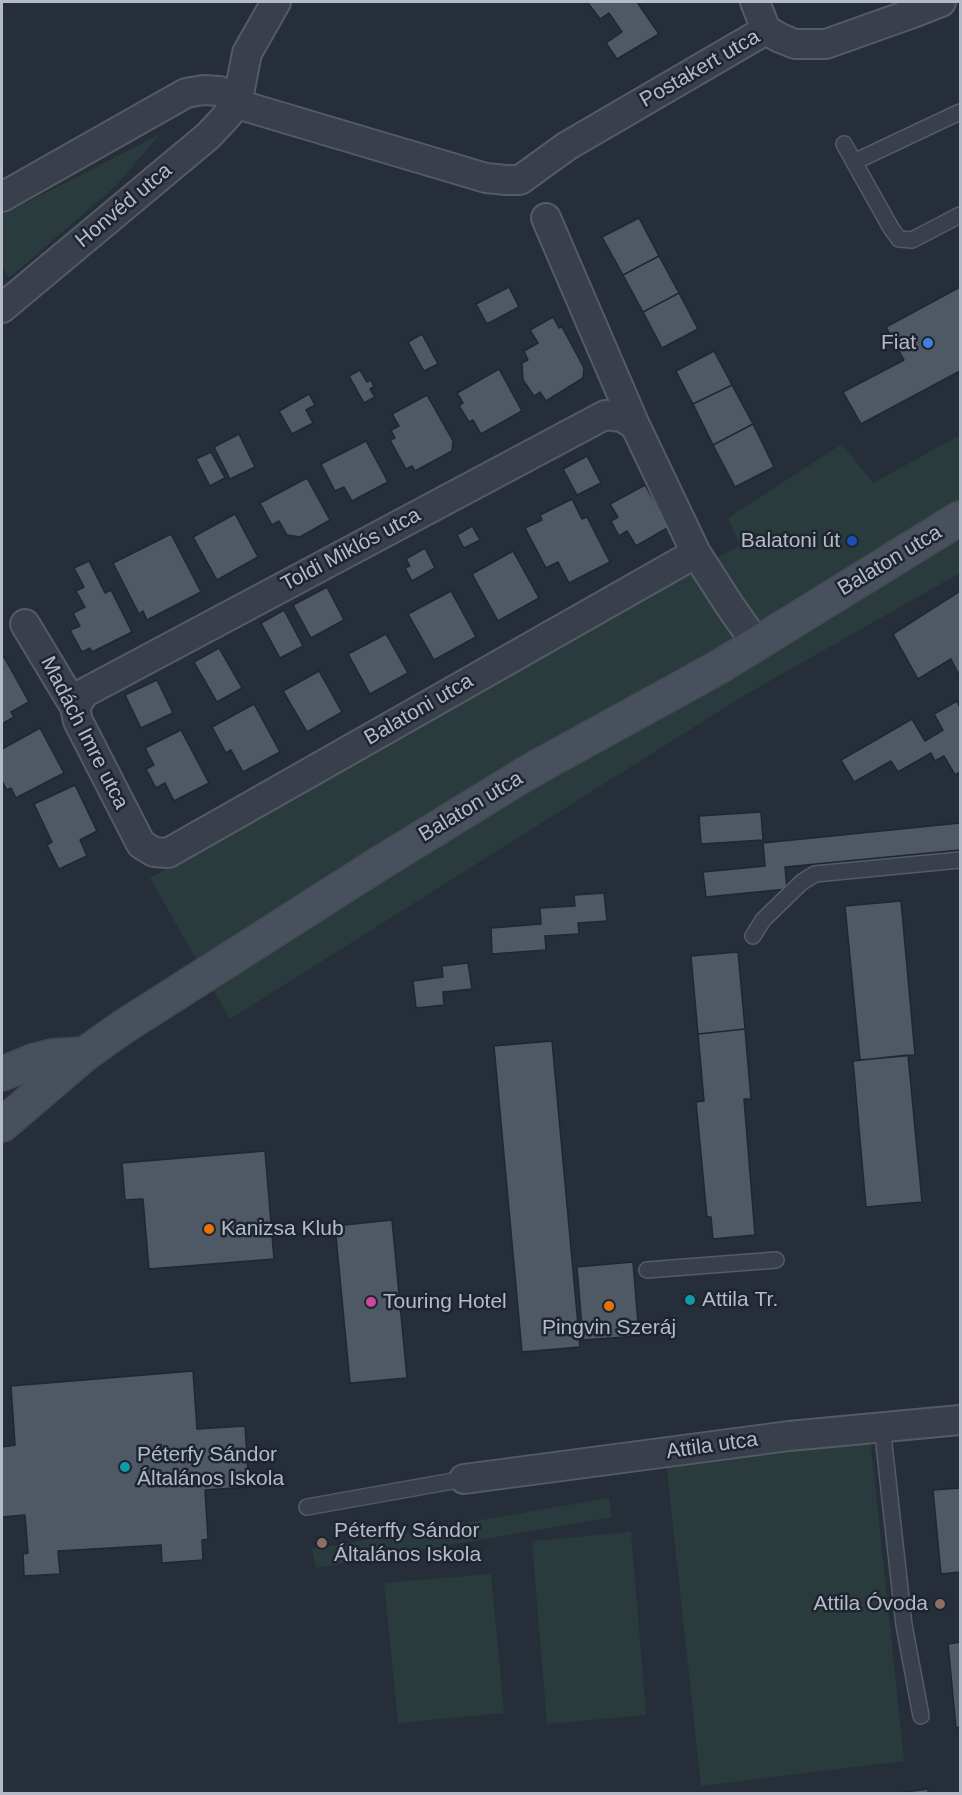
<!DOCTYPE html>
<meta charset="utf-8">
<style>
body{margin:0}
#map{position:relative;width:962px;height:1795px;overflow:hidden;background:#262e3a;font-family:Arial,sans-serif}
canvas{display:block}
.frame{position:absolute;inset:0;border:3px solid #b5bbc6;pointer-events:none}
</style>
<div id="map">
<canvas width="962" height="1795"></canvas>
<div class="frame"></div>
</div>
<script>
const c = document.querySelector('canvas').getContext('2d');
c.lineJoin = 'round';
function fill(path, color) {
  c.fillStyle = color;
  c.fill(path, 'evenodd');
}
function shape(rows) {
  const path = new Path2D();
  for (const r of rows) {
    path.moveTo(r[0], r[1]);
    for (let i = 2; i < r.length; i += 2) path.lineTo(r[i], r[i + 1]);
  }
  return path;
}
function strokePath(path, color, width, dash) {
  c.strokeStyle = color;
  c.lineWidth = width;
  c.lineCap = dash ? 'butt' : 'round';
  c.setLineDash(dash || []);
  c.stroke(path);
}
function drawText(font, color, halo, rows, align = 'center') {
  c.font = font + ' Arial,sans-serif';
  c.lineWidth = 5;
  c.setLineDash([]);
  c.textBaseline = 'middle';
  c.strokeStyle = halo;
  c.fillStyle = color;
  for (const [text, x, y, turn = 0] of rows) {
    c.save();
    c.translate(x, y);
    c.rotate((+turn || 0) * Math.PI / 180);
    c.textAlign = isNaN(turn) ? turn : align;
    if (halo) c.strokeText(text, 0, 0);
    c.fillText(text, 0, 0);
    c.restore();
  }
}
fill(shape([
 [159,135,116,186,9,278,2,267,2,215],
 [960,435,960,573,745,695,230,1019,150,878,740,545,728,518,842,444,873,483],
 [870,1436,904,1761,701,1786,666,1461],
 [609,1498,612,1517,316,1568,312,1549],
 [631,1532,646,1715,547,1724,532,1541],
 [491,1574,504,1713,398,1723,384,1583]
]), '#293b3c');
const building = shape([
 [590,2,637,2,659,34,617,59,606,43,622,32,609,13,600,19,588,3,590,2],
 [639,218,659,256,623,275,602,237,639,218],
 [659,256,679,293,643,312,623,275,659,256],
 [509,287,519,307,487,324,476,304,509,287],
 [960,287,960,371,861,424,843,392,904,360,886,327,960,287],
 [679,293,698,329,662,348,643,312,679,293],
 [553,317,559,328,562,327,584,368,583,378,546,401,540,392,534,396,523,380,522,363,528,360,524,351,538,343,530,330,553,317],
 [422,334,438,364,424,371,408,342,422,334],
 [714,351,732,385,693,404,676,371,714,351],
 [499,369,522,411,481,434,473,420,469,422,459,406,463,403,457,393,499,369],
 [360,370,367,382,371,380,374,387,370,389,375,397,364,403,349,376,360,370],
 [732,385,753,424,713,445,693,404,732,385],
 [309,394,315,405,306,410,313,423,292,434,279,411,309,394],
 [427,395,453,441,452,451,415,471,412,466,406,469,390,440,395,438,391,430,399,426,392,414,427,395],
 [753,424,774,467,735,487,713,445,753,424],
 [239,434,255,467,230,479,214,447,239,434],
 [366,441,388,482,352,501,344,487,335,491,321,464,366,441],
 [211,452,225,478,210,486,196,459,211,452],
 [587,456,601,483,577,495,563,469,587,456],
 [307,478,330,520,300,537,287,535,279,521,272,525,260,503,307,478],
 [645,485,669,527,636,546,627,531,619,536,611,521,618,517,610,504,645,485],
 [572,499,582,519,587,517,610,562,569,583,558,562,546,568,525,528,542,520,540,515,572,499],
 [235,514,258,557,217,580,193,537,235,514],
 [472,526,480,540,464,548,457,535,472,526],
 [171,534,201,592,147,620,143,611,139,614,113,563,171,534],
 [425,548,435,568,412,581,405,568,410,566,406,559,425,548],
 [513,551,539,598,498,621,472,574,513,551],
 [89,561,105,593,111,590,132,632,92,652,90,648,82,652,70,630,80,626,73,613,85,607,76,591,84,587,74,568,89,561],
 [327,587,344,620,311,638,293,605,327,587],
 [451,591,476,637,434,660,408,614,451,591],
 [960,591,960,671,958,673,951,659,918,679,893,634,960,591],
 [284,610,303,646,280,658,261,623,284,610],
 [386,634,408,673,370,694,348,654,386,634],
 [219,648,242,688,217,702,194,662,219,648],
 [4,657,29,702,11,712,14,717,2,724,2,658,4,657],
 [319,671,342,712,307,732,283,691,319,671],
 [157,680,173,713,141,728,125,695,157,680],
 [957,701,960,708,960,772,955,775,944,756,935,761,931,753,898,772,891,761,854,782,841,760,912,719,925,741,943,730,934,714,957,701],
 [254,704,280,752,243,772,231,750,226,753,212,727,254,704],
 [40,728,64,773,16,798,11,788,7,790,2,781,2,749,40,728],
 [181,730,209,783,174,801,165,783,156,788,146,769,154,765,145,748,181,730],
 [75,785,97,831,80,840,87,856,59,869,47,845,52,842,34,804,75,785],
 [761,812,763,840,701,844,699,816,761,812],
 [960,823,960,850,785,867,787,889,706,897,703,872,765,866,763,843,960,823],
 [604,893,607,921,578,923,579,934,545,936,546,950,492,954,491,928,541,924,540,908,575,906,574,895,604,893],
 [901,901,915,1055,860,1060,845,906,901,901],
 [738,952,745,1029,698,1034,691,956,738,952],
 [468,963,472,989,443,992,444,1005,416,1008,413,981,443,977,442,966,468,963],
 [745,1029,751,1099,744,1099,755,1235,713,1239,711,1217,707,1217,696,1102,704,1101,698,1034,745,1029],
 [552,1041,580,1347,522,1352,494,1046,552,1041],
 [908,1055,922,1202,866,1207,853,1061,908,1055],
 [265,1151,274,1259,149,1269,143,1199,125,1200,122,1163,265,1151],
 [392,1220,407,1378,350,1383,335,1226,392,1220],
 [633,1262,639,1336,583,1340,577,1267,633,1262],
 [683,1294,697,1294,697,1305,683,1305,683,1294],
 [193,1371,197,1429,245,1426,249,1487,205,1490,208,1539,202,1540,203,1560,162,1563,161,1545,58,1551,60,1574,24,1576,23,1554,28,1553,25,1515,2,1517,2,1447,15,1445,11,1386,193,1371],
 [960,1488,960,1572,941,1574,933,1490,960,1488],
 [960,1642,960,1727,956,1728,948,1644,960,1642],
 [928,1789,928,1794,890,1794,928,1789]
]);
fill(building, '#4f5865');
strokePath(building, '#212732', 1.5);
const lane = shape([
 [960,112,854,162,891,228,899,239,912,240,960,215],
 [844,144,854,162],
 [753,936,763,920,802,882,815,874,960,860],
 [647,1270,776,1260],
 [882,1426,904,1625,921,1716],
 [307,1507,464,1479]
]);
const street = shape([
 [755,2,766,30],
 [766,30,780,38,795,44,826,44,913,13,941,2],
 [2,197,186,93,203,90,220,91,237,104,486,178,506,180,520,180,567,146,766,30],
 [546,218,635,425,696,553,730,606,756,643],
 [2,308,208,136,224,119,237,104,247,53,276,2],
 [25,624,75,707,78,721,141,844,154,852,168,853,696,553],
 [75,707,84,693,605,415,622,417,635,425],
 [464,1479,789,1436,960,1420]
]);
const secondary = shape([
 [2,1074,33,1061,53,1056,85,1054],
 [2,1125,85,1054,123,1027,377,865,530,771,719,667,960,518]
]);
strokePath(lane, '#555b66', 18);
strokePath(street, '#555b66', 32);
strokePath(secondary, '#434954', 36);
strokePath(lane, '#3a404b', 15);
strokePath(street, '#3a404b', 28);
strokePath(secondary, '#48505d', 33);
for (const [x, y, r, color] of [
 [928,343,6,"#3f7fe0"],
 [852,541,6,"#1a4fb4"],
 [209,1229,6,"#e8710a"],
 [690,1300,6,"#0f9aa8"],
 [371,1302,6,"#d1479c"],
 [609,1306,6,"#e8710a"],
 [125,1467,6,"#0f9aa8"],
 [322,1543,6,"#8d6e63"],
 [940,1604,6,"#8d6e63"]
]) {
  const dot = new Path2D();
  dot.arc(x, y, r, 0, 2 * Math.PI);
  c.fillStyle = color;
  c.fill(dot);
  strokePath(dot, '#1f2530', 2);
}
drawText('21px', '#b5bbc6', '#1f2530', [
 ["Postakert utca",700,69,-30],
 ["Honvéd utca",124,206,-40],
 ["Toldi Miklós utca",351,550,-28],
 ["Balaton utca",890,561,-31],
 ["Balatoni utca",419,710,-30],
 ["Madách Imre utca",84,733,63],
 ["Balaton utca",471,807,-31],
 ["Attila utca",712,1446,-8]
]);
drawText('21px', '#b5bbc6', '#1f2530', [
 ["Fiat",916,343,"right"],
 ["Balatoni út",840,541,"right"],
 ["Kanizsa Klub",221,1229],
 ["Attila Tr.",702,1300],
 ["Touring Hotel",383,1302],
 ["Pingvin Szeráj",609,1328,"center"],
 ["Péterfy Sándor",137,1455],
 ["Általános Iskola",137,1479],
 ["Péterffy Sándor",334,1531],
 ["Általános Iskola",334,1555],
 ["Attila Óvoda",928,1604,"right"]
], 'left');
</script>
